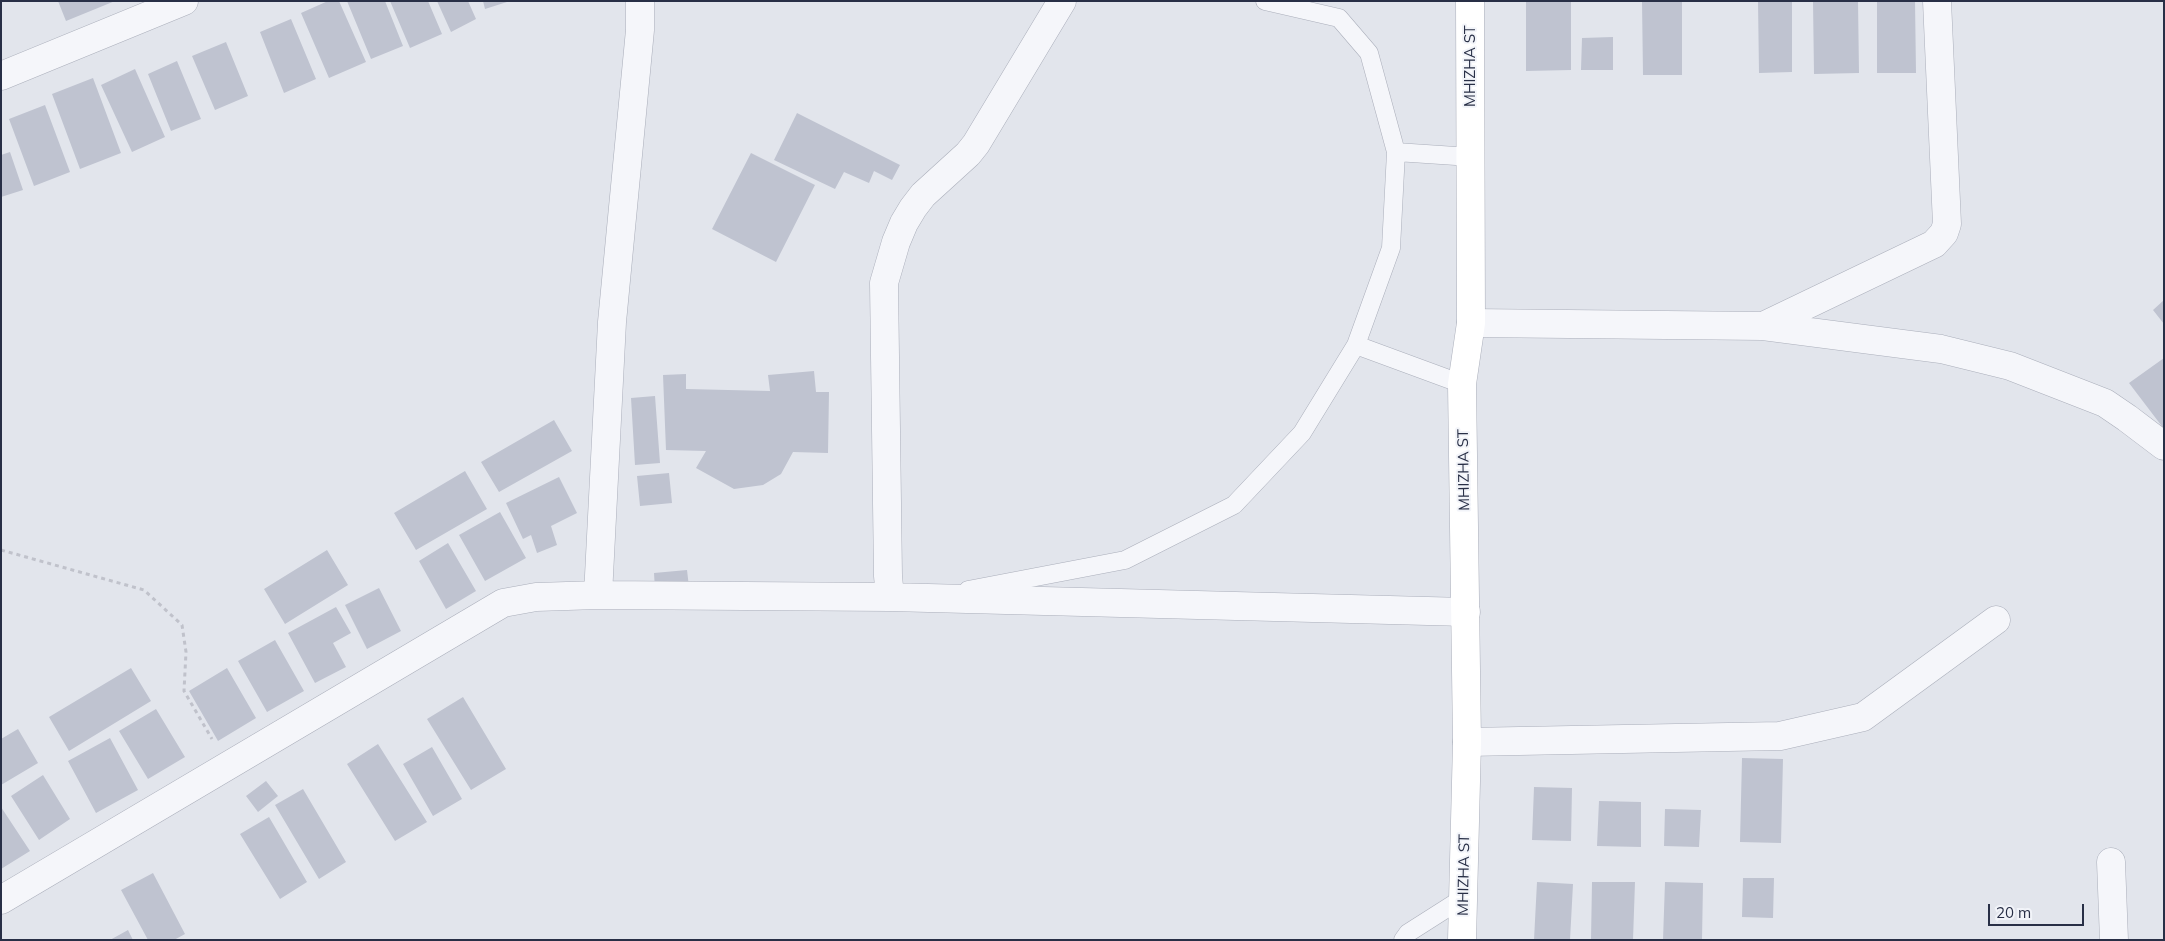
<!DOCTYPE html>
<style>
body{margin:0}
#map{position:relative;width:2165px;height:941px;overflow:hidden;background:#e2e5ec;font-family:Mulish,sans-serif}
canvas{display:block}
.frame{position:absolute;inset:0;border:2px solid #282f46;pointer-events:none}
.scale{position:absolute;left:1988px;top:904px;width:96px;height:22px;box-sizing:border-box;border:2px solid #282f46;border-top:0;padding-left:6px;font-size:15px;line-height:18px;white-space:nowrap;color:#282f46;-webkit-text-stroke:4px #f2f4f9;paint-order:stroke}
</style>
<div id="map">
<canvas width="2165" height="941"></canvas>
<div class="frame"></div>
<div class="scale">20 m</div>
</div>
<script>
const c = document.querySelector('canvas').getContext('2d');
c.lineJoin = 'round';
function fill(path, color) {
  c.fillStyle = color;
  c.fill(path, 'evenodd');
}
function shape(rows) {
  const path = new Path2D();
  for (const r of rows) {
    path.moveTo(r[0], r[1]);
    for (let i = 2; i < r.length; i += 2) path.lineTo(r[i], r[i + 1]);
  }
  return path;
}
function strokePath(path, color, width, dash) {
  c.strokeStyle = color;
  c.lineWidth = width;
  c.lineCap = dash ? 'butt' : 'round';
  c.setLineDash(dash || []);
  c.stroke(path);
}
function drawText(font, color, halo, rows, align = 'center') {
  c.font = font + ' Mulish,sans-serif';
  c.lineWidth = 4;
  c.setLineDash([]);
  c.textBaseline = 'middle';
  c.strokeStyle = halo;
  c.fillStyle = color;
  for (const [text, x, y, turn = 0] of rows) {
    c.save();
    c.translate(x, y);
    c.rotate((+turn || 0) * Math.PI / 180);
    c.textAlign = isNaN(turn) ? turn : align;
    if (halo) c.strokeText(text, 0, 0);
    c.fillText(text, 0, 0);
    c.restore();
  }
}
fill(shape([
 [58,1,115,1,66,21],
 [328,1,339,1,366,62,329,78,301,13],
 [347,1,385,1,403,46,371,59],
 [390,1,428,1,442,34,410,48],
 [437,1,468,1,476,19,451,32],
 [483,1,506,1,507,2,485,9],
 [1526,1,1571,1,1571,70,1526,71],
 [1642,1,1682,1,1682,75,1643,75],
 [1758,1,1792,1,1792,72,1759,73],
 [1813,1,1858,1,1859,73,1814,74],
 [1877,1,1915,1,1916,73,1877,73],
 [291,19,316,79,284,93,260,32],
 [1613,37,1613,70,1581,70,1582,38],
 [226,42,248,96,215,110,192,56],
 [177,61,201,119,171,131,148,74],
 [135,69,165,137,132,152,101,85],
 [93,78,121,153,80,169,52,94],
 [45,105,70,172,34,186,9,119],
 [797,113,900,165,892,180,874,171,869,183,844,172,835,189,774,160],
 [10,152,23,190,1,197,1,155],
 [751,153,815,185,776,262,712,229],
 [2164,300,2164,324,2153,310],
 [2164,358,2164,429,2129,383],
 [814,371,816,392,829,392,828,453,793,452,781,474,763,485,734,489,696,468,706,451,666,450,663,375,686,374,686,389,770,391,768,375],
 [655,396,660,463,635,465,631,398],
 [554,420,572,451,499,492,481,462],
 [465,471,487,509,416,550,394,513],
 [669,473,672,503,640,506,637,476],
 [559,477,577,513,551,526,557,545,537,553,531,535,523,539,506,503],
 [500,512,526,558,485,581,459,535],
 [448,543,476,591,446,609,419,561],
 [327,550,348,585,285,624,264,589],
 [687,570,689,587,655,590,654,573],
 [379,588,401,631,367,649,345,605],
 [336,607,351,633,333,643,346,667,315,683,288,633],
 [275,640,304,691,267,712,238,661],
 [131,668,151,701,69,751,49,717],
 [227,668,256,718,218,741,189,691],
 [463,697,506,769,471,790,427,719],
 [156,709,185,757,148,779,119,731],
 [18,729,38,763,1,785,1,739],
 [110,738,138,790,96,813,68,761],
 [378,744,427,822,395,841,347,764],
 [432,747,462,799,433,816,403,764],
 [1742,758,1783,759,1781,843,1740,842],
 [43,775,70,819,39,840,11,796],
 [266,781,278,796,258,812,246,796],
 [1534,787,1572,788,1571,841,1532,840],
 [303,789,346,862,319,879,275,805],
 [1599,801,1641,802,1641,847,1597,846],
 [1,807,30,851,1,869],
 [1665,809,1701,810,1699,847,1664,846],
 [269,817,307,882,280,899,240,834],
 [153,873,185,934,174,940,148,940,121,890],
 [1743,878,1774,878,1773,918,1742,917],
 [1537,882,1573,884,1570,940,1534,940],
 [1592,882,1635,882,1633,940,1591,940],
 [1665,882,1703,883,1702,940,1663,940],
 [128,930,133,940,110,940]
]), '#bfc3d0');
const lane = shape([
 [1265,1,1339,18,1369,53,1396,152],
 [1356,345,1391,248,1396,152,1471,157],
 [968,590,1125,560,1234,505,1302,433,1356,345,1462,384],
 [1403,940,1408,933,1463,898]
]);
const street = shape([
 [1,76,184,1],
 [1471,323,1763,326,1941,349,2010,366,2105,403,2127,418,2164,446],
 [1763,326,1934,244,1944,233,1947,224,1937,1],
 [598,595,612,322,640,30,640,1],
 [890,597,888,576,884,283,896,242,904,223,913,208,923,195,968,154,976,144,1062,1],
 [1467,742,1780,736,1863,717,1996,620],
 [2111,862,2114,940],
 [1,900,503,603,536,597,598,595,890,597,1466,612]
]);
const secondary = shape([
 [1462,940,1467,742,1462,384,1471,323,1470,1]
]);
strokePath(lane, '#aaaeba', 19);
strokePath(street, '#aaaeba', 29);
strokePath(secondary, '#aaaeba', 29);
strokePath(shape([
 [1,550,144,590,182,625,186,652,184,691,212,739]
]), '#c0c2cb', 3, [4, 4]);
strokePath(lane, '#f5f6fa', 18);
strokePath(street, '#f5f6fa', 28);
strokePath(secondary, '#fff', 28);
drawText('15px', '#282f46', '#f2f4f9', [
 ["MHIZHA ST",1470,66,-90],
 ["MHIZHA ST",1464,470,-91],
 ["MHIZHA ST",1464,875,-89]
]);
</script>
